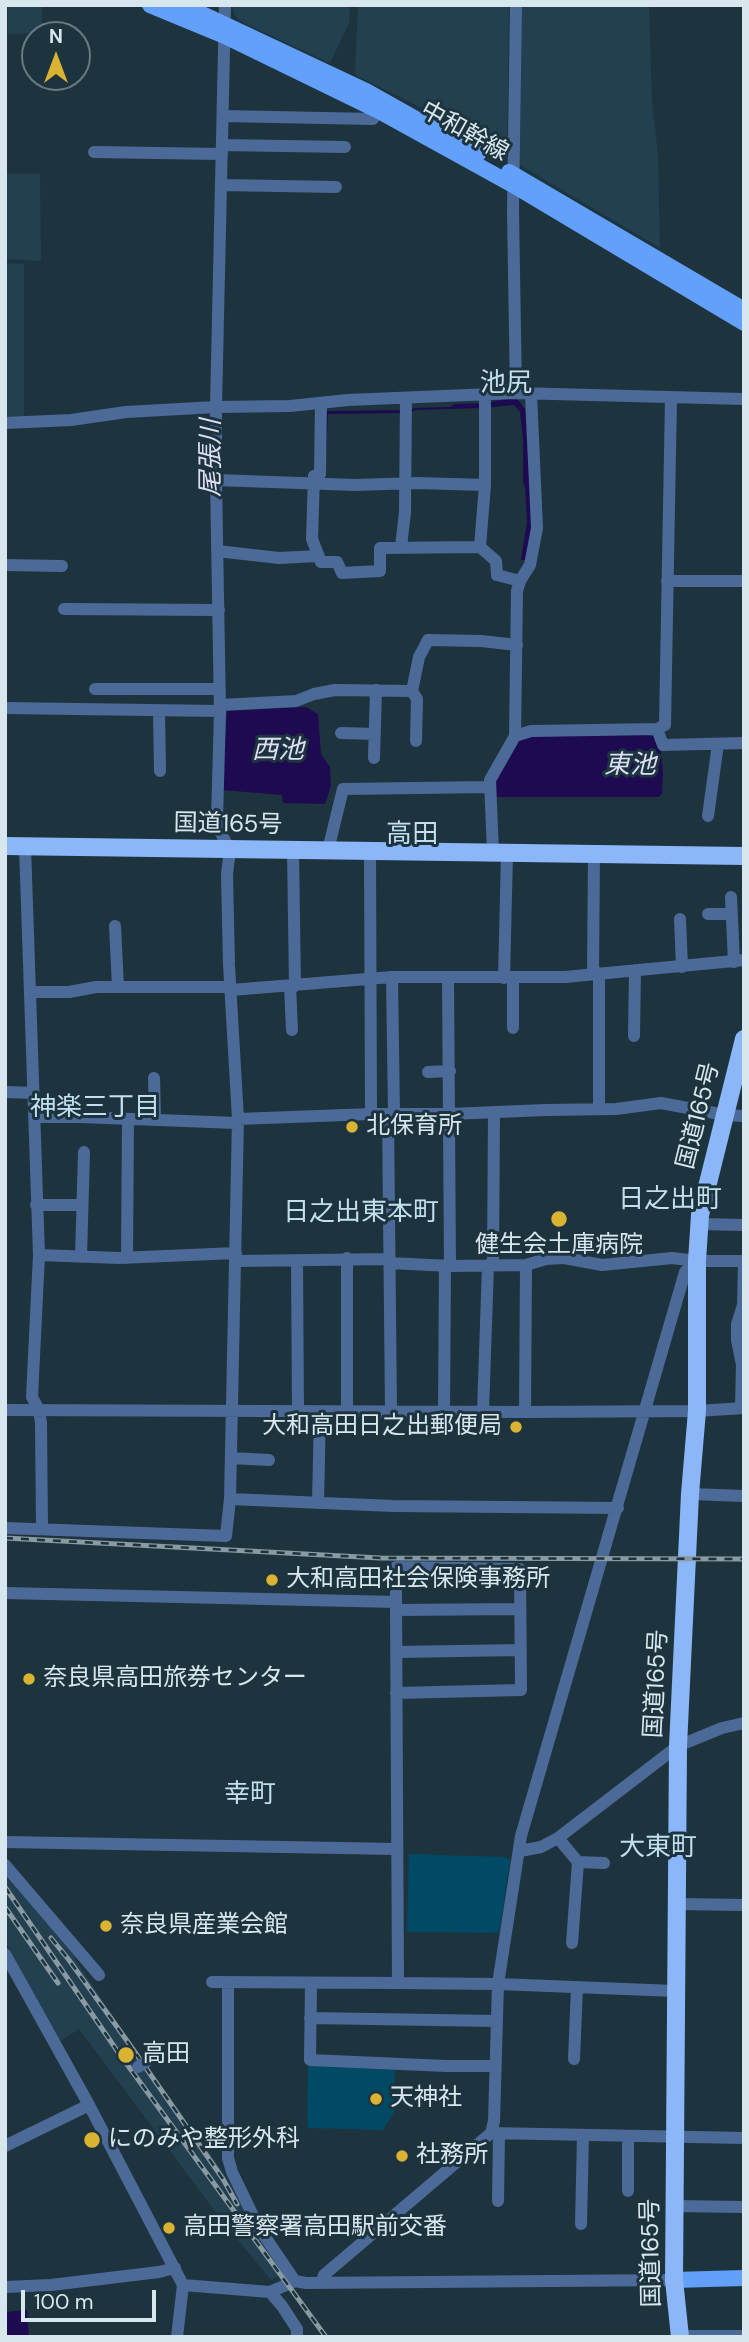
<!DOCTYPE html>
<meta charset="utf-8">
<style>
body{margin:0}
#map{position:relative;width:749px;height:2342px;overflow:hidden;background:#1d343f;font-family:"DM Sans",sans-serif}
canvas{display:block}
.frame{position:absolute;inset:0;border:7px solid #d8e6ed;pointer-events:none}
.north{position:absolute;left:21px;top:21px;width:70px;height:70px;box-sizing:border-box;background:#1d343f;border:2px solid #687b85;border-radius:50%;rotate:0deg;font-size:19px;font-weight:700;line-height:28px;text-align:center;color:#d8e6ed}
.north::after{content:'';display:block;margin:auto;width:24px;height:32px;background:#dab333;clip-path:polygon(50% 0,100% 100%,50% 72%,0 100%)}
.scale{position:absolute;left:21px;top:2290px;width:135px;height:32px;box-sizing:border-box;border:4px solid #d8e6ed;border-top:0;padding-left:9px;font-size:21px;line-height:24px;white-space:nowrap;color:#d8e6ed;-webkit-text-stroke:5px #1d343f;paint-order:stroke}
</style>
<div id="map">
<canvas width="749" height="2342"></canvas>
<div class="frame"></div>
<div class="north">N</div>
<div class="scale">100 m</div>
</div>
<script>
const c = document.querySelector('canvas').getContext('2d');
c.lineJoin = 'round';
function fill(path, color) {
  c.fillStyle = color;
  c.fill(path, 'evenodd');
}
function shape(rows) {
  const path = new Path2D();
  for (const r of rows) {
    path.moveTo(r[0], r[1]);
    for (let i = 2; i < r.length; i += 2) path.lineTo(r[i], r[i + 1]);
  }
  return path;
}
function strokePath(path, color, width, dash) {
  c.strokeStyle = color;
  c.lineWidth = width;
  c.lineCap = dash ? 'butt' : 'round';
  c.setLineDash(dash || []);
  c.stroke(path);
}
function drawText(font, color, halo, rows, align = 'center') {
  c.font = font + ' "DM Sans","Noto Sans JP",sans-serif';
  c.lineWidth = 6;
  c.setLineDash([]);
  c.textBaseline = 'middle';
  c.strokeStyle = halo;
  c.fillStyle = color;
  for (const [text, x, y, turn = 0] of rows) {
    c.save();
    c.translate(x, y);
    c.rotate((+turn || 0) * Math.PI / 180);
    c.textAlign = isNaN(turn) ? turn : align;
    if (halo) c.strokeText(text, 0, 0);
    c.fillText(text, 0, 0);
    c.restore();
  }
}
fill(shape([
 [8,5,42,5,42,33,8,34],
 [232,5,350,5,349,23,330,63,244,23,235,16],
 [358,5,509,5,507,157,504,157,414,104,355,75],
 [521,5,649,5,652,102,658,155,660,248,520,165],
 [7,174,40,174,41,261,5,259],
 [5,263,24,264,24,418,5,418],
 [5,1869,77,1956,75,1959,141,2057,218,2165,286,2272,271,2280,223,2222,79,2029,59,2042,5,1940]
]), '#22404f');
fill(shape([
 [409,1854,505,1857,510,1861,499,1933,407,1932],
 [308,2065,395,2070,394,2112,383,2130,307,2128]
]), '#004a65');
fill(shape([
 [504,399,517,399,525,409,532,528,526,560,521,560,527,522,525,487,523,482,523,439,520,412,514,405,483,408,416,410,408,413,328,414,325,479,323,475,324,411,409,410,415,408,450,407,455,404,487,403],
 [306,707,318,714,321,754,330,767,331,786,325,804,283,803,282,795,222,790,227,711],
 [643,733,656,737,661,753,663,773,662,793,659,797,497,797,493,791,493,780,517,740,526,735],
 [27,2310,29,2337,5,2337,5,2312]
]), '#1e0a50');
strokePath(shape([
 [223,116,373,119,379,111],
 [222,145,345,147],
 [94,152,222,154],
 [221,185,336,187],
 [516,393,513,210,516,5],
 [485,394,485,485,480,547,496,561,497,575,520,581],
 [321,403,320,474,314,476,312,539,321,562,337,562,342,573,380,571,380,548,480,547],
 [5,423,71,420,126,412,216,407,290,406,348,400,516,393,744,399],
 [216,480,355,485,417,483,485,485],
 [401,547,405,512,406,398],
 [217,551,279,558,318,556],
 [5,565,62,566],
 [667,581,744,581],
 [64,609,219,610],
 [95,689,220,689],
 [412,691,417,699,416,741],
 [220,705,296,701,314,694,335,690,412,691,419,657,428,640,481,641,517,645],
 [5,708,220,711],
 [159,711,160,771],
 [657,729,663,745,744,743],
 [341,733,375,734],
 [515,736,517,591,520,581,530,565,537,528,531,394],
 [374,758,376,690],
 [708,816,718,744],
 [25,847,39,1255,32,1397,39,1410,41,1423,42,1528],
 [293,850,295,986],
 [328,850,343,789,489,787],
 [370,851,371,1114],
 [493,853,490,780,515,736,531,731,657,729,665,725,671,398],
 [731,897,734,962],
 [708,914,732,914],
 [680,919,682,967],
 [115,926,118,987],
 [599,973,599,1109],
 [593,974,594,853],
 [392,977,394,1114],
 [448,977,450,1266],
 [504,978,507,853],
 [513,978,513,1028],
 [290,986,292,1030],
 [231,990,392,977,565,977,744,960],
 [31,992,69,992,96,987,231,987],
 [634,1036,635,970],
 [428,1072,450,1071],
 [154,1078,155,1119],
 [5,1092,34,1093],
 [388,1114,391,1411],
 [34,1117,80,1117,237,1123],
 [238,1119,371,1114,450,1114,545,1110,616,1109,661,1103,725,1115,744,1116],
 [36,1205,82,1205],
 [700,1224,744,1225],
 [39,1255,119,1258,236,1253],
 [81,1257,84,1152],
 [127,1258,128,1119],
 [347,1258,347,1411],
 [297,1260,298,1411],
 [236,1261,390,1259],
 [390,1263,450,1266,526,1265,546,1259,564,1258,602,1265,672,1258,697,1261,744,1261],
 [493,1264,494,1112],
 [741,1408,742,1365,737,1340,737,1324,743,1305,744,1261],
 [5,1410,525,1412,697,1411,744,1408],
 [444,1411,445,1265],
 [483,1412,488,1265],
 [525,1412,526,1265],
 [231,1458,269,1460],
 [690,1494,744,1496],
 [230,1499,393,1506,618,1508],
 [318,1503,320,1411],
 [5,1528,226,1536,230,1499,238,1119,229,965,227,874,230,850,217,826,217,820,220,711,216,480,216,407,225,5],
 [5,1593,396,1602,398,1983,498,1984,675,1991],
 [396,1602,396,1567,520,1569,521,1690,396,1693],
 [396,1610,520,1609],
 [396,1652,521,1650],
 [558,1838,578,1862,572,1943],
 [5,1842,396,1849],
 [520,1851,541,1847,558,1838,678,1746,722,1728,744,1723],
 [578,1862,604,1863],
 [5,1865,99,1975],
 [676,1904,744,1905],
 [5,1954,89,2105],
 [212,1982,398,1983],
 [228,1983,228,2158,232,2172,259,2228,295,2281],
 [311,1984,310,2060,446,2066,495,2066],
 [310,2018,497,2021],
 [574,2059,577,1987],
 [491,2133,744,2138],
 [628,2136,628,2191],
 [5,2146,89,2105,183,2285,270,2292,295,2281,306,2283,674,2280],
 [498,2201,499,2133],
 [674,2206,744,2207],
 [581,2224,583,2135],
 [322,2282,324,2275,491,2133,494,2121,498,1984,521,1836,685,1272,697,1261],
 [5,2287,51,2285,159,2272,175,2268],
 [270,2292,282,2306,297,2329,297,2337],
 [679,2336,744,2336],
 [177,2337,183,2285]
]), '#4c6a97', 12);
strokePath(shape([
 [150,5,225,36,379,111,513,185,744,323],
 [183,5,366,91,478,154],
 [509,172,744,310],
 [674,2280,744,2278]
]), '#62a0fc', 16);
strokePath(shape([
 [5,846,744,856],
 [680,2337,674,2280,678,1746,690,1494,697,1411,697,1261,700,1215,744,1039]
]), '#8bb7f9', 18);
const rail = shape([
 [5,1538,380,1558,744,1559],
 [5,1887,118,2052,326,2337],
 [5,1907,58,1983],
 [51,1938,69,1960,130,2045,223,2179,237,2204]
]);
strokePath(rail, '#899aa3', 5);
strokePath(rail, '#1d343f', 2.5, [8]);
strokePath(shape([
 [138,2067,146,2062]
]), '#4c6a97', 12);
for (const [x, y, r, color] of [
 [352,1127,7,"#dab333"],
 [559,1219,9,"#dab333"],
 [516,1427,7,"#dab333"],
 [272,1580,7,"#dab333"],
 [29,1679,7,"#dab333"],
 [106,1926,7,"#dab333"],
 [126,2055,9,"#dab333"],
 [376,2099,7,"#dab333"],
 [92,2140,9,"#dab333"],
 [402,2156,7,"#dab333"],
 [169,2228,7,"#dab333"]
]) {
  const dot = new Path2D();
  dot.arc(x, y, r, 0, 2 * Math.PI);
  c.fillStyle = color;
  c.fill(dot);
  strokePath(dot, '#1d343f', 2.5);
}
drawText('24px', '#d8e6ed', '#1d343f', [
 ["中和幹線",464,132,29],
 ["国道165号",228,825,1],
 ["国道165号",699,1116,-76],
 ["国道165号",657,1684,-87],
 ["国道165号",652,2253,-91]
]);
drawText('24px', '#d8e6ed', '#1d343f', [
 ["北保育所",366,1127],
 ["健生会土庫病院",559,1246,"center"],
 ["大和高田日之出郵便局",502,1427,"right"],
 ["大和高田社会保険事務所",286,1580],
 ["奈良県高田旅券センター",43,1679],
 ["奈良県産業会館",120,1926],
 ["高田",142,2055],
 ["天神社",390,2099],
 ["にのみや整形外科",108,2140],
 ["社務所",416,2156],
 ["高田警察署高田駅前交番",183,2228]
], 'left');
drawText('26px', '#c3dfed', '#1d343f', [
 ["池尻",506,384],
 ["高田",412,835],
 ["神楽三丁目",95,1108],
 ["日之出町",670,1200],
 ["日之出東本町",361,1213],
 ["幸町",250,1795],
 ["大東町",658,1848]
]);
drawText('italic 26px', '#dedef3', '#1d343f', [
 ["尾張川",212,458,-90],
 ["西池",278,751],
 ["東池",630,766]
]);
</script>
